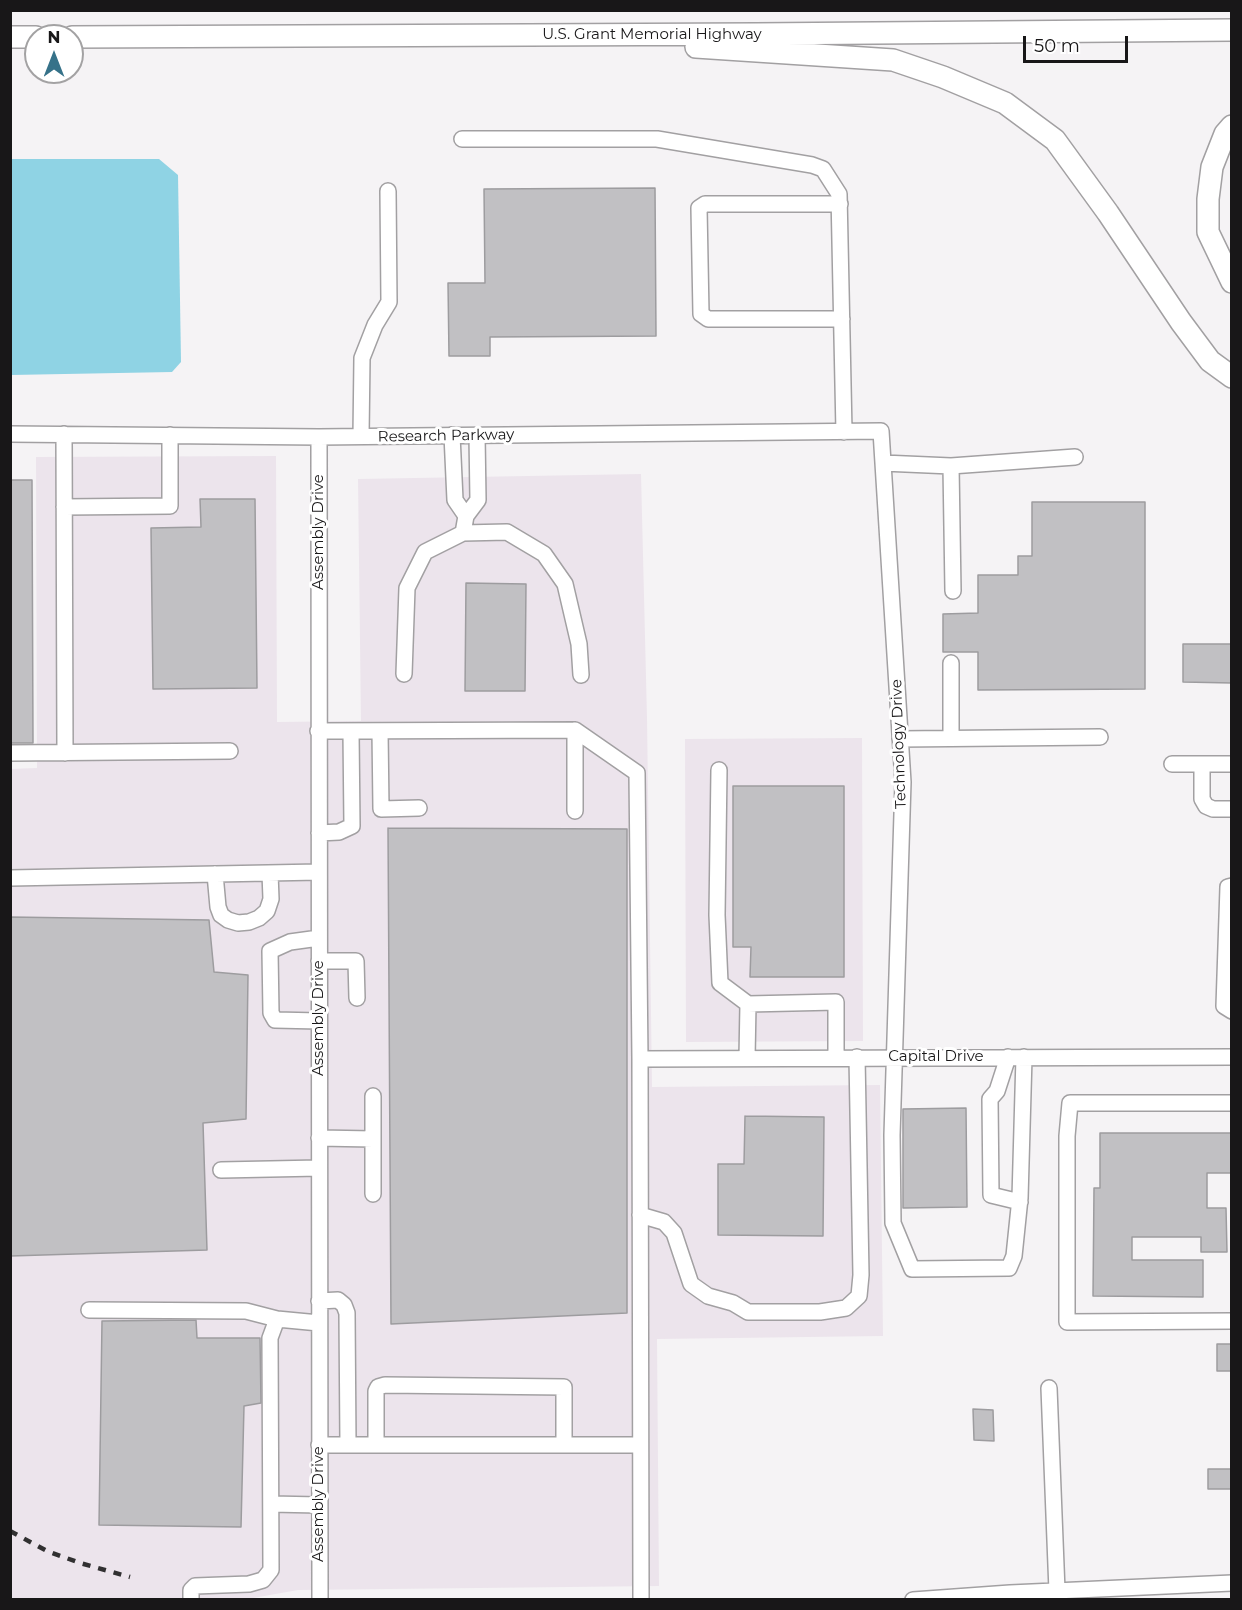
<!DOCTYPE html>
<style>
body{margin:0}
#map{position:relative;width:1242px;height:1610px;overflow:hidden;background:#f5f3f5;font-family:Montserrat,sans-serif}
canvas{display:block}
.frame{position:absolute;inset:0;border:12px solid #181718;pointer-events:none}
.north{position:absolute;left:24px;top:24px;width:60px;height:60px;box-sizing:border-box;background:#fff;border:2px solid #a3a2a3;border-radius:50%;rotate:0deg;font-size:16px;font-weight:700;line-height:24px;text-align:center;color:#181718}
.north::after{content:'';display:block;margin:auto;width:21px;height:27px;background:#367289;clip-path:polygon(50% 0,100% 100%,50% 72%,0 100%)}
.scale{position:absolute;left:1023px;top:36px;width:105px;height:27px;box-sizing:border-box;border:3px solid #181718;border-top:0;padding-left:8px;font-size:18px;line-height:21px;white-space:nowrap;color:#181718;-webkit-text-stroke:4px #fff;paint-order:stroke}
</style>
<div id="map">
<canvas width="1242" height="1610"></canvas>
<div class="frame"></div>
<div class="north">N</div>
<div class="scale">50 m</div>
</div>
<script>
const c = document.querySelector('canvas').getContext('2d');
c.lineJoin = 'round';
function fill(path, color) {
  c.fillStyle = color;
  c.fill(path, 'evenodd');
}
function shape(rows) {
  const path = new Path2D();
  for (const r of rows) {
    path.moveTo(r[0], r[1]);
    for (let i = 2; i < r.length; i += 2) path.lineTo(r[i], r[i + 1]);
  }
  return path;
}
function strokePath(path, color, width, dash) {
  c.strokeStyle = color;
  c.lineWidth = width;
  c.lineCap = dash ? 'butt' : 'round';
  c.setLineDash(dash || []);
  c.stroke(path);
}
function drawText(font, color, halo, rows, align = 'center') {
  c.font = font + ' Montserrat,sans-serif';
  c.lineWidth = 6;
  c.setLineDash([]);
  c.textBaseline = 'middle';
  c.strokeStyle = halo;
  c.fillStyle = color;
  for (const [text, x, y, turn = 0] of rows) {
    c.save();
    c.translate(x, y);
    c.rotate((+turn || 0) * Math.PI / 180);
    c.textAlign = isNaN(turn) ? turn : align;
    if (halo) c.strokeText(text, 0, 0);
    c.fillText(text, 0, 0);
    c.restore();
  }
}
fill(shape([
 [276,456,277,722,361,721,358,479,641,474,647,718,652,1087,880,1085,883,1336,657,1339,659,1586,298,1590,242,1600,11,1599,10,769,37,768,36,457],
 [862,738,863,1041,686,1042,685,739]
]), '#ece4ec');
fill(shape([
 [11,159,159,159,178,175,181,362,172,372,11,375]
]), '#8fd3e4');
const building = shape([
 [655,188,656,336,490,337,490,356,449,356,448,283,485,283,484,189,655,188],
 [10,480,32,480,33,743,10,743,10,480],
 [200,499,255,499,257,688,153,689,151,528,201,527,200,499],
 [1032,502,1145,502,1145,689,978,690,978,652,943,652,943,614,978,613,978,575,1018,575,1018,556,1032,556,1032,502],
 [466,583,526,584,525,691,465,691,466,583],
 [1183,644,1232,644,1232,683,1183,682,1183,644],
 [733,786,844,786,844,977,750,977,751,947,733,947,733,786],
 [388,828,627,829,627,1313,391,1324,388,828],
 [10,917,209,920,214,972,248,975,246,1119,203,1123,207,1250,10,1256,10,917],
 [966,1108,967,1207,903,1208,903,1109,966,1108],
 [745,1116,824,1117,823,1236,718,1235,718,1164,744,1164,745,1116],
 [1100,1133,1232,1133,1232,1173,1207,1173,1207,1208,1226,1208,1227,1252,1201,1252,1201,1237,1132,1237,1132,1260,1203,1260,1203,1297,1093,1296,1094,1188,1100,1188,1100,1133],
 [196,1320,197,1338,260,1338,261,1403,244,1406,241,1527,99,1525,102,1321,196,1320],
 [1217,1344,1232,1344,1232,1371,1217,1371,1217,1344],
 [973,1409,993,1410,994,1441,974,1440,973,1409],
 [1208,1469,1232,1469,1232,1489,1208,1489,1208,1469]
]);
fill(building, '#c1c0c3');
strokePath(building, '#9d9c9f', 1.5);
const minor = shape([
 [462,139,657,139,812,165,823,169,839,194,844,432],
 [840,204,705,204,699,208,701,314,708,319,842,319],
 [10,434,319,437,881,431,903,782,892,1135,893,1223,912,1269,1009,1268,1014,1256,1020,1198,1024,1057],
 [64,434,65,753],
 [452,435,455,500,466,516,478,500,477,435],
 [361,436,362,358,375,325,389,302,388,191],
 [319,437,320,1600],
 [883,463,951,466],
 [64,507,170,506,170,435],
 [463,533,507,532,544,554,565,584,579,644,581,675],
 [953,591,951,466,1075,457],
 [404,674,407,588,425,552,463,533,466,516],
 [575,730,637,773,640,1059,641,1600],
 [318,731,575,730,575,811],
 [380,731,381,809,419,808],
 [951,738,951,663],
 [900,739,1100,737],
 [10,753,230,751],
 [1172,764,1232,764],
 [1202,764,1202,799,1206,806,1213,809,1232,809],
 [719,770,717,915,720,983,748,1004],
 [319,833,339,832,352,826,351,732],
 [215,874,218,907,221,915,228,920,238,923,249,922,259,918,267,911,271,899,270,873],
 [10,878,319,872],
 [1232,886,1228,887,1224,1006,1232,1011],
 [319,938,290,942,270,951,271,1013,275,1020,319,1021],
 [319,961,356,961,357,998],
 [1008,1057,997,1091,990,1099,991,1195,1020,1202],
 [747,1058,748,1004,836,1002,836,1058],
 [640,1059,1232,1057],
 [373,1096,373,1139],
 [1232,1103,1070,1103,1067,1136,1067,1322,1232,1321],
 [319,1138,373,1139,373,1194],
 [221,1170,319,1168],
 [640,1215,664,1222,674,1233,691,1284,708,1296,733,1303,748,1312,820,1312,846,1308,859,1296,861,1275,857,1057],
 [319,1301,338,1300,344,1305,347,1313,348,1445],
 [89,1310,246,1311,277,1319,319,1323],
 [1049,1388,1057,1591],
 [319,1445,640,1445],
 [376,1445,376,1391,378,1387,385,1385,564,1387,564,1445],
 [271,1504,319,1505],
 [191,1600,191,1590,195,1586,249,1584,263,1580,271,1570,270,1338,277,1319],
 [913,1600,1010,1593,1232,1583]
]);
const highway = shape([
 [10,37,36,37],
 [72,37,756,34,1232,30],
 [696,47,893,60,943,77,1005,103,1055,140,1108,213,1181,322,1210,361,1232,377],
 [1232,126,1225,134,1212,167,1208,199,1208,232,1232,282]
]);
strokePath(minor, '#a2a0a2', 18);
strokePath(highway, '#a2a0a2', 24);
strokePath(minor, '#fff', 15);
strokePath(highway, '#fff', 21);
strokePath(shape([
 [10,1531,47,1551,80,1563,130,1577]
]), '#313031', 4.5, [8, 8]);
drawText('15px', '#181718', '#fff', [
 ["U.S. Grant Memorial Highway",652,35],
 ["Research Parkway",446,436,-1],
 ["Assembly Drive",319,532,-90],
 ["Technology Drive",899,744,-92],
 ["Assembly Drive",319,1018,-90],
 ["Capital Drive",936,1057],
 ["Assembly Drive",319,1504,-90]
]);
</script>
